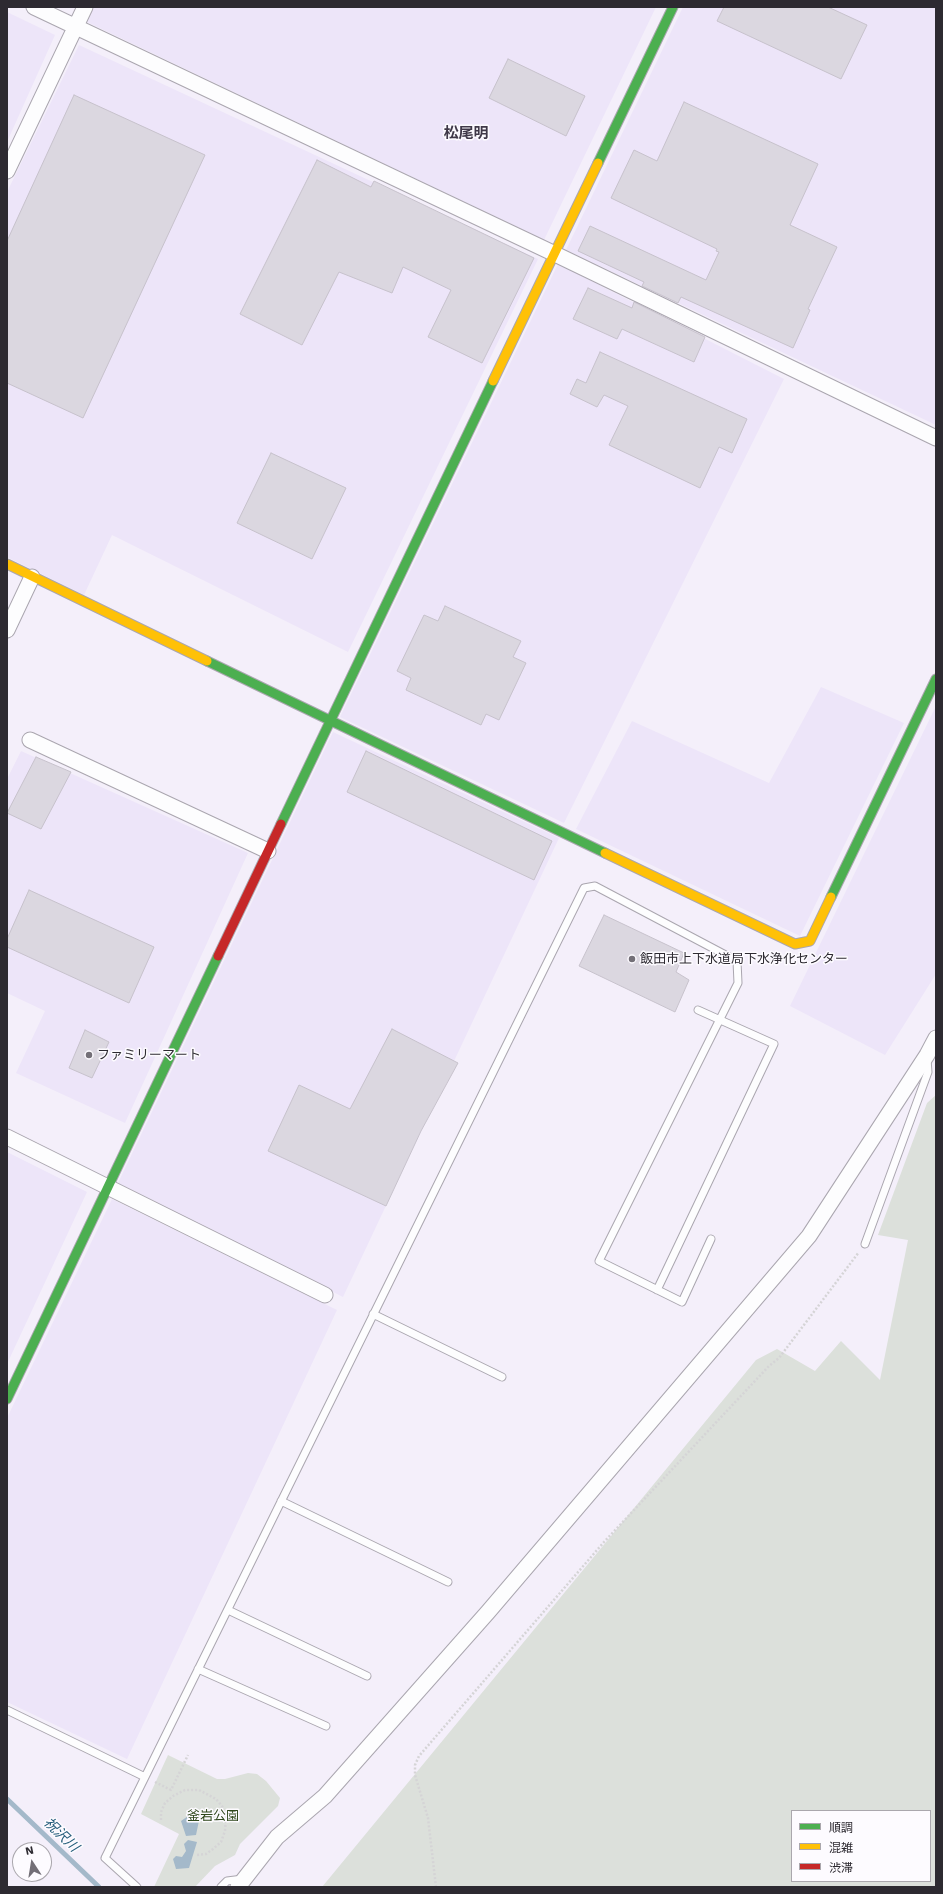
<!DOCTYPE html>
<meta charset="utf-8">
<style>
body{margin:0}
#map{position:relative;width:943px;height:1894px;overflow:hidden;background:#f4effa;font-family:"Work Sans","Noto Sans JP",sans-serif}
canvas{display:block}
.frame{position:absolute;inset:0;border:8px solid #2d2a31;pointer-events:none}
.legend{position:absolute;left:791px;top:1810px;width:140px;height:72px;box-sizing:border-box;background:#fdfbff;border:1px solid #aaa7ad;margin:0;padding:5px 7px;list-style:none;font-size:12px;color:#2d2a31}
.legend li{display:flex;align-items:center;gap:8px;height:20px}
.legend b{width:20px;border:1px solid #aaa7ad}
.north{position:absolute;left:12px;top:1842px;width:40px;height:40px;box-sizing:border-box;background:#fdfbff;border:1px solid #aaa7ad;border-radius:50%;rotate:348deg;font-size:11px;font-weight:700;line-height:16px;text-align:center;color:#2d2a31}
.north::after{content:'';display:block;margin:auto;width:14px;height:18px;background:#736f77;clip-path:polygon(50% 0,100% 100%,50% 72%,0 100%)}
</style>
<div id="map">
<canvas width="943" height="1894"></canvas>
<div class="frame"></div>
<ul class="legend">
<li><b style="height:5px;background:#4caf50"></b>順調</li>
<li><b style="height:5px;background:#ffc107"></b>混雑</li>
<li><b style="height:5px;background:#c62828"></b>渋滞</li>
</ul>
<div class="north">N</div>
</div>
<script>
const c = document.querySelector('canvas').getContext('2d');
c.lineJoin = 'round';
function fill(path, color) {
  c.fillStyle = color;
  c.fill(path, 'evenodd');
}
function shape(rows) {
  const path = new Path2D();
  for (const r of rows) {
    path.moveTo(r[0], r[1]);
    for (let i = 2; i < r.length; i += 2) path.lineTo(r[i], r[i + 1]);
  }
  return path;
}
function strokePath(path, color, width, dash) {
  c.strokeStyle = color;
  c.lineWidth = width;
  c.lineCap = dash ? 'butt' : 'round';
  c.setLineDash(dash || []);
  c.stroke(path);
}
function drawText(font, color, halo, rows, align = 'center') {
  c.font = font + ' "Work Sans","Noto Sans JP",sans-serif';
  c.lineWidth = 3;
  c.setLineDash([]);
  c.textBaseline = 'middle';
  c.strokeStyle = halo;
  c.fillStyle = color;
  for (const [text, x, y, turn = 0] of rows) {
    c.save();
    c.translate(x, y);
    c.rotate((+turn || 0) * Math.PI / 180);
    c.textAlign = isNaN(turn) ? turn : align;
    if (halo) c.strokeText(text, 0, 0);
    c.fillText(text, 0, 0);
    c.restore();
  }
}
fill(shape([
 [94,7,656,7,544,240,87,22],
 [683,7,936,7,936,425,566,250],
 [7,12,55,35,7,142],
 [79,45,538,259,348,652,112,535,84,595,7,557,7,192],
 [558,264,784,379,564,823,340,717],
 [821,687,904,723,800,936,576,829,632,721,769,783],
 [936,706,936,974,885,1055,790,1006],
 [333,732,559,838,343,1297,118,1183],
 [21,751,248,853,125,1123,16,1073,45,1011,7,993,7,779],
 [7,1152,87,1192,7,1364],
 [112,1199,337,1310,127,1759,7,1702,7,1418]
]), '#ede5f9');
fill(shape([
 [936,1095,936,1887,322,1887,756,1360,777,1349,815,1371,841,1341,880,1380,908,1240,878,1235,927,1103],
 [792,1811,930,1811,930,1881,792,1881],
 [168,1755,217,1779,225,1779,248,1773,257,1774,266,1781,280,1798,278,1806,240,1844,235,1855,215,1866,195,1887,154,1887,179,1834,141,1814]
]), '#dce0db');
fill(shape([
 [194,1812,200,1816,196,1835,186,1836,181,1821],
 [188,1840,197,1842,189,1868,176,1869,173,1859,176,1856,182,1857,186,1851,184,1844]
]), '#a4b9ca');
strokePath(shape([
 [7,1799,99,1887]
]), '#a4b9ca', 5);
const building = shape([
 [724,7,828,7,867,25,841,79,717,21,724,7],
 [508,59,585,96,566,136,489,98,508,59],
 [74,95,205,155,83,418,7,383,7,241,74,95],
 [684,102,818,164,790,225,837,247,808,309,810,310,793,348,681,297,678,303,642,286,644,282,578,251,590,226,706,280,719,252,716,251,717,249,611,198,634,150,657,161,684,102],
 [317,160,371,187,374,181,534,258,482,363,428,337,451,290,403,267,392,293,339,272,302,345,240,314,317,160],
 [588,288,632,308,634,302,705,337,694,362,622,329,617,339,573,319,588,288],
 [600,352,747,419,732,453,719,447,700,488,609,445,628,406,604,395,597,407,570,394,577,379,586,383,600,352],
 [271,453,346,488,312,559,237,523,271,453],
 [445,606,521,641,513,657,526,663,499,720,486,714,481,725,406,690,411,678,397,671,424,615,438,621,445,606],
 [366,751,552,841,534,880,347,792,366,751],
 [36,757,71,772,41,829,7,813,36,757],
 [29,890,154,947,129,1003,7,947,7,939,29,890],
 [604,915,684,953,676,972,689,980,675,1012,579,966,604,915],
 [392,1029,458,1063,421,1131,386,1206,268,1151,299,1085,350,1109,392,1029],
 [85,1030,109,1042,92,1078,69,1068,85,1030]
]);
fill(building, '#dbd7e0');
strokePath(building, '#c7c2cc', 1);
const lane = shape([
 [865,1244,928,1072,927,1059],
 [657,1290,774,1044,698,1010],
 [373,1314,502,1377],
 [281,1501,448,1582],
 [228,1610,367,1676],
 [198,1669,326,1726],
 [7,1710,145,1777],
 [137,1887,105,1858,584,888,595,886,737,961,738,983,599,1261,682,1302,711,1239],
 [221,1887,227,1881,243,1879]
]);
const street = shape([
 [34,7,555,254,936,438],
 [7,171,85,7],
 [7,630,32,577],
 [30,740,268,851],
 [7,1137,325,1295],
 [238,1887,277,1837,325,1796,488,1612,809,1236,927,1055,936,1038]
]);
const fast = shape([
 [598,163,673,7],
 [207,661,605,853],
 [281,824,493,381],
 [831,897,936,679],
 [7,1399,218,956]
]);
const slow = shape([
 [493,381,598,163],
 [7,564,207,661],
 [605,853,795,944,810,941,831,897]
]);
const jam = shape([
 [218,956,281,824]
]);
strokePath(lane, '#aaa6af', 9);
strokePath(street, '#aaa6af', 17);
strokePath(fast, '#aaa6af', 11);
strokePath(slow, '#aaa6af', 11);
strokePath(jam, '#aaa6af', 11);
strokePath(shape([
 [155,1782,171,1790,188,1755],
 [161,1820,161,1812,165,1803,173,1796,185,1790,199,1790,216,1799,222,1806,226,1817,225,1831,221,1842,213,1849,206,1854,197,1855],
 [436,1887,428,1818,415,1775,415,1765,419,1756,604,1542,769,1366,779,1358,859,1252]
]), '#d5d4d6', 2.5, [2, 2]);
strokePath(lane, '#fdfdfe', 7);
strokePath(street, '#fdfdfe', 15);
strokePath(fast, '#4caf50', 9);
strokePath(slow, '#ffc107', 9);
strokePath(jam, '#c62828', 9);
for (const [x, y, r, color] of [
 [632,959,4,"#736f77"],
 [89,1055,4,"#736f77"]
]) {
  const dot = new Path2D();
  dot.arc(x, y, r, 0, 2 * Math.PI);
  c.fillStyle = color;
  c.fill(dot);
  strokePath(dot, '#fdfbff', 1.5);
}
drawText('13px', '#2d2a31', '#fdfbff', [
 ["飯田市上下水道局下水浄化センター",640,959],
 ["ファミリーマート",97,1055]
], 'left');
drawText('13px', '#2f481c', '#fdfbff', [
 ["釜岩公園",213,1816]
]);
drawText('italic 14px', '#265e7c', '#fdfbff', [
 ["祝沢川",61,1835,44]
]);
drawText('bold 15px', '#3f3848', '#fdfbff', [
 ["松尾明",466,134]
]);
</script>
